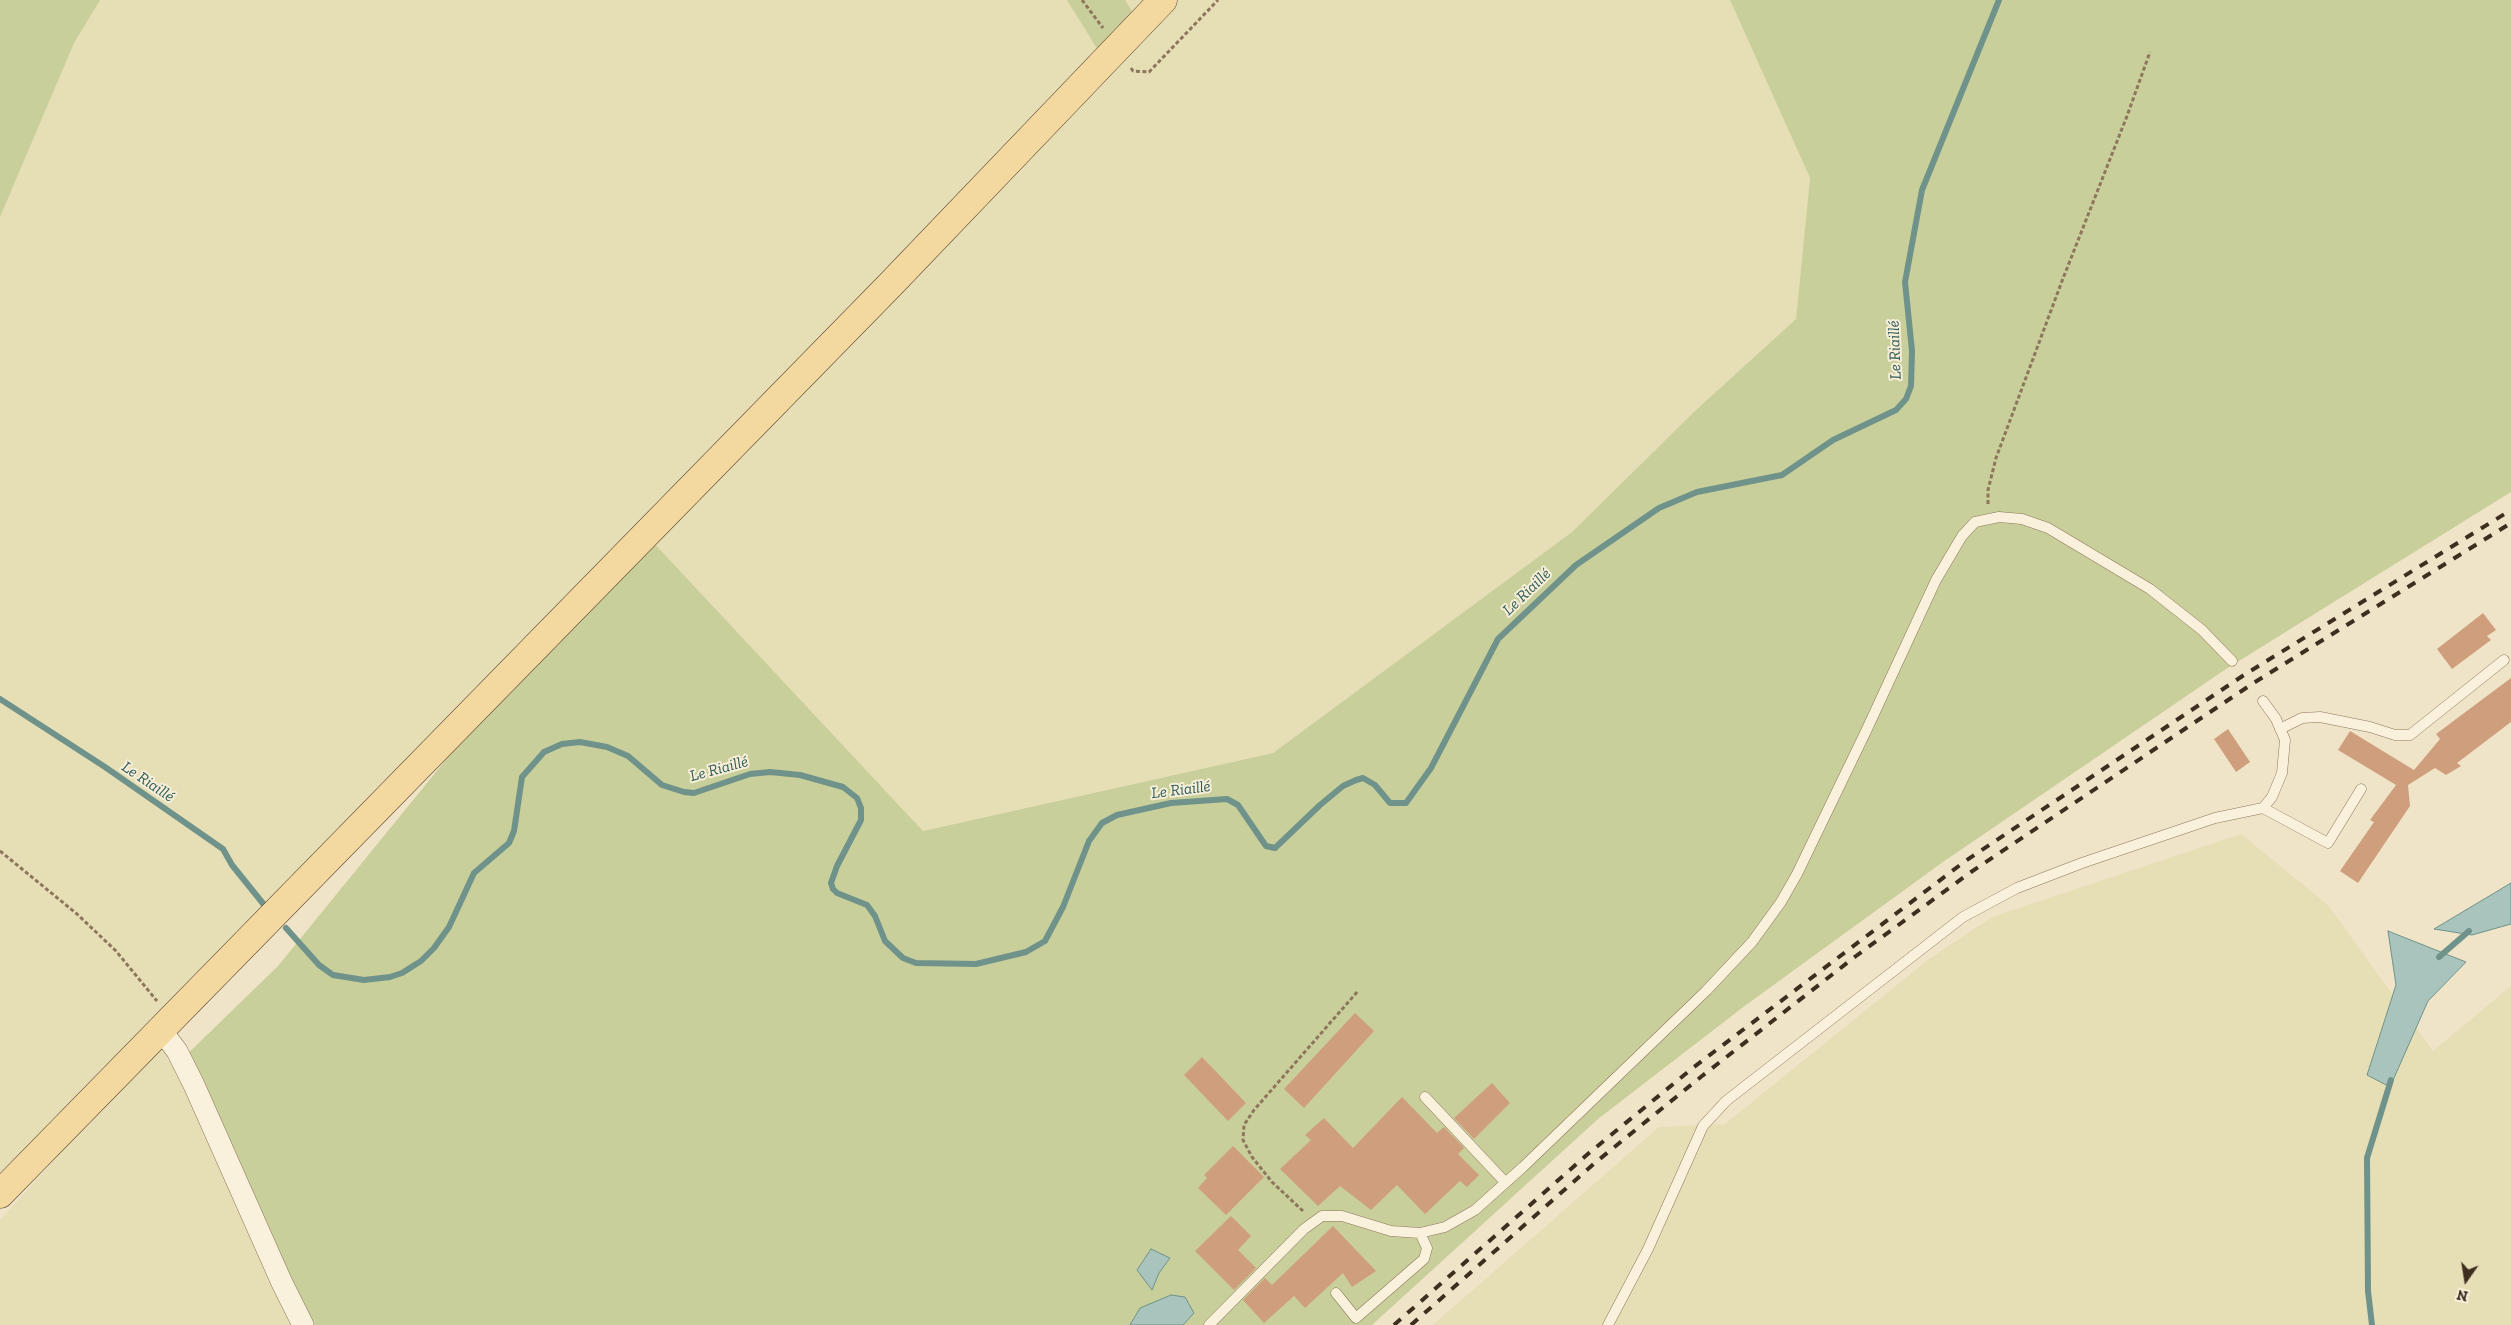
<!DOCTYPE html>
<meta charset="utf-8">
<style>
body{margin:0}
#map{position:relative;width:2511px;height:1325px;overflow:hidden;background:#f0e4c8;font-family:"Zilla Slab",serif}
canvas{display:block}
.north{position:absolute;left:2441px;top:1255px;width:50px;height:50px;-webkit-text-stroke:4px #f7eed8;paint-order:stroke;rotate:193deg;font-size:14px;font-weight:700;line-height:20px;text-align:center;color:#3d2e20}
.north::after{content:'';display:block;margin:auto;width:18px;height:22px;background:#3d2e20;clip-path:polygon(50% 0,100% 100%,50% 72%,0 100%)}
</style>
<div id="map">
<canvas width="2511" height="1325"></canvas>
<div class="north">N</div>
</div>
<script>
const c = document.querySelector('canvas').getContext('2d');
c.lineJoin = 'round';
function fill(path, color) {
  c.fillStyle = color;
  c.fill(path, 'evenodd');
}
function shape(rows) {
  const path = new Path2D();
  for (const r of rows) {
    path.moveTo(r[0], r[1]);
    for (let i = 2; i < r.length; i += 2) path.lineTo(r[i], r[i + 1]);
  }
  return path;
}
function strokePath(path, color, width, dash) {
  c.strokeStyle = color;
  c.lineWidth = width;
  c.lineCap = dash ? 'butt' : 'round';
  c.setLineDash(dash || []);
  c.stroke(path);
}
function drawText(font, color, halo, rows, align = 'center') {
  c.font = font + ' "Zilla Slab",serif';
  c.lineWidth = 4;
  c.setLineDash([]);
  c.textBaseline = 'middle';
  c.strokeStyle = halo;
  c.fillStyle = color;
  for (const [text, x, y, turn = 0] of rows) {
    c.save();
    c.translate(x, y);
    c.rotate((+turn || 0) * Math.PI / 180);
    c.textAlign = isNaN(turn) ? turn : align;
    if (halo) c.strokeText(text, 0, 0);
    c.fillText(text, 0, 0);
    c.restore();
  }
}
fill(shape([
 [0,0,1730,0,1810,178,1796,319,1696,410,1572,532,1273,753,923,831,646,535,0,1174],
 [2241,834,2328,905,2433,1051,2511,986,2511,1325,1433,1325,1659,1127,1725,1124,1929,959,1992,917],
 [167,1036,292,1325,0,1325,0,1220]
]), '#e6deb5');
fill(shape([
 [0,0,100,0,74,43,0,217],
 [1067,0,1125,0,1132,11,1098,50],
 [1730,0,2511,0,2511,492,2226,669,1943,862,1746,1005,1598,1119,1372,1325,307,1325,176,1065,278,966,637,525,923,831,1273,753,1572,532,1696,410,1796,319,1810,178]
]), '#c9cf9b');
const water = shape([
 [2511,883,2511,924,2472,935,2434,929,2511,883],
 [2388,931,2466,962,2428,1001,2390,1087,2367,1075,2396,985,2388,931],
 [1151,1249,1170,1258,1159,1273,1152,1290,1137,1270,1151,1249],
 [1171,1295,1185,1297,1194,1313,1183,1325,1130,1325,1140,1308,1171,1295]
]);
fill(water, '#a9c4bc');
strokePath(water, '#6f938a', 1);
strokePath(shape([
 [0,699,105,767,223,849,232,865,265,906],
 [286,928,319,965,333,975,364,980,390,977,402,973,421,961,434,948,449,927,474,873,509,843,514,831,522,777,544,752,562,744,580,742,607,747,628,756,662,785,684,792,694,793,750,774,770,772,800,775,843,787,857,798,861,808,861,820,837,866,831,883,833,889,837,893,867,905,875,916,885,941,903,958,916,963,976,964,1026,952,1045,941,1063,907,1089,841,1102,823,1117,815,1171,803,1227,799,1238,805,1266,846,1275,848,1320,805,1343,786,1356,780,1363,778,1375,785,1390,803,1406,803,1431,768,1498,639,1576,565,1659,508,1697,492,1782,475,1833,440,1896,410,1906,399,1911,386,1912,351,1905,282,1922,190,1999,0],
 [2439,957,2469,931],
 [2372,1325,2368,1291,2367,1158,2391,1080]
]), '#6f938a', 6);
fill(shape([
 [2483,613,2496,630,2487,636,2491,640,2452,669,2437,649],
 [2511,678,2511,722,2457,763,2461,766,2446,775,2435,768,2408,785,2410,806,2358,883,2340,871,2374,822,2370,820,2396,785,2338,750,2350,731,2414,770,2440,739,2436,734],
 [2228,729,2250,762,2236,772,2214,739],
 [1355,1013,1374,1031,1304,1108,1284,1089],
 [1202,1057,1246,1103,1228,1121,1184,1075],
 [1492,1083,1510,1103,1474,1139,1454,1118],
 [1402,1097,1437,1133,1444,1127,1464,1148,1458,1154,1479,1175,1467,1187,1460,1181,1425,1214,1397,1185,1371,1210,1340,1186,1318,1206,1280,1169,1311,1140,1305,1135,1324,1118,1353,1148],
 [1233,1146,1264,1177,1226,1215,1198,1188,1207,1178,1204,1175],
 [1231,1216,1251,1236,1238,1250,1256,1268,1234,1290,1195,1251],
 [1333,1226,1376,1271,1352,1287,1343,1273,1305,1308,1294,1296,1264,1323,1243,1300,1265,1278,1272,1285]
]), '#cf9f7d');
const service = shape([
 [2280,729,2302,718,2320,717,2370,727,2395,735,2410,735,2504,660],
 [2263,808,2328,843,2361,789],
 [1425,1097,1505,1182],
 [1336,1293,1356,1318,1424,1259,1427,1248,1420,1233],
 [1209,1325,1304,1229,1322,1216,1342,1216,1391,1231,1420,1233,1445,1227,1475,1210,1523,1167,1706,991,1752,942,1781,902,1797,874,1867,729,1936,580,1962,536,1975,522,1999,517,2022,519,2048,528,2150,589,2202,630,2232,661],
 [1608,1325,1648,1249,1703,1126,1726,1101,1963,917,2017,888,2082,863,2215,818,2263,808,2272,797,2282,773,2285,740,2276,719,2263,701]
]);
const minor = shape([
 [161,1030,177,1051,194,1085,282,1283,303,1325]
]);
const primary = shape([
 [0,1194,890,285,1163,0]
]);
strokePath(service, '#8d765c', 11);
strokePath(minor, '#8d765c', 22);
strokePath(primary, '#5b4430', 29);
strokePath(shape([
 [1082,0,1103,28],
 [1131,68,1133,71,1149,72,1218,0],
 [1988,504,1988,490,1996,458,2062,281,2127,116,2150,52],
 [0,851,77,914,116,951,157,1001],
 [1303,1211,1272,1182,1252,1157,1243,1140,1244,1125,1254,1110,1358,991]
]), '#8d765c', 3, [4, 2.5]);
strokePath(service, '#faf1dc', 10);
strokePath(minor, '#faf1dc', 21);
strokePath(primary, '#f3d9a0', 28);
strokePath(shape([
 [1394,1325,1589,1153,1694,1067,1964,862,2244,675,2511,510],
 [1411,1325,1596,1162,1702,1076,1856,956,1971,872,2252,684,2511,523]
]), '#3d2e20', 4, [9, 9]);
drawText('italic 16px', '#2f5d5a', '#f7eed8', [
 ["Le Riaillé",1895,350,-92],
 ["Le Riaillé",1527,592,-44],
 ["Le Riaillé",719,769,-15],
 ["Le Riaillé",148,782,34],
 ["Le Riaillé",1181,790,-7]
]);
</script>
